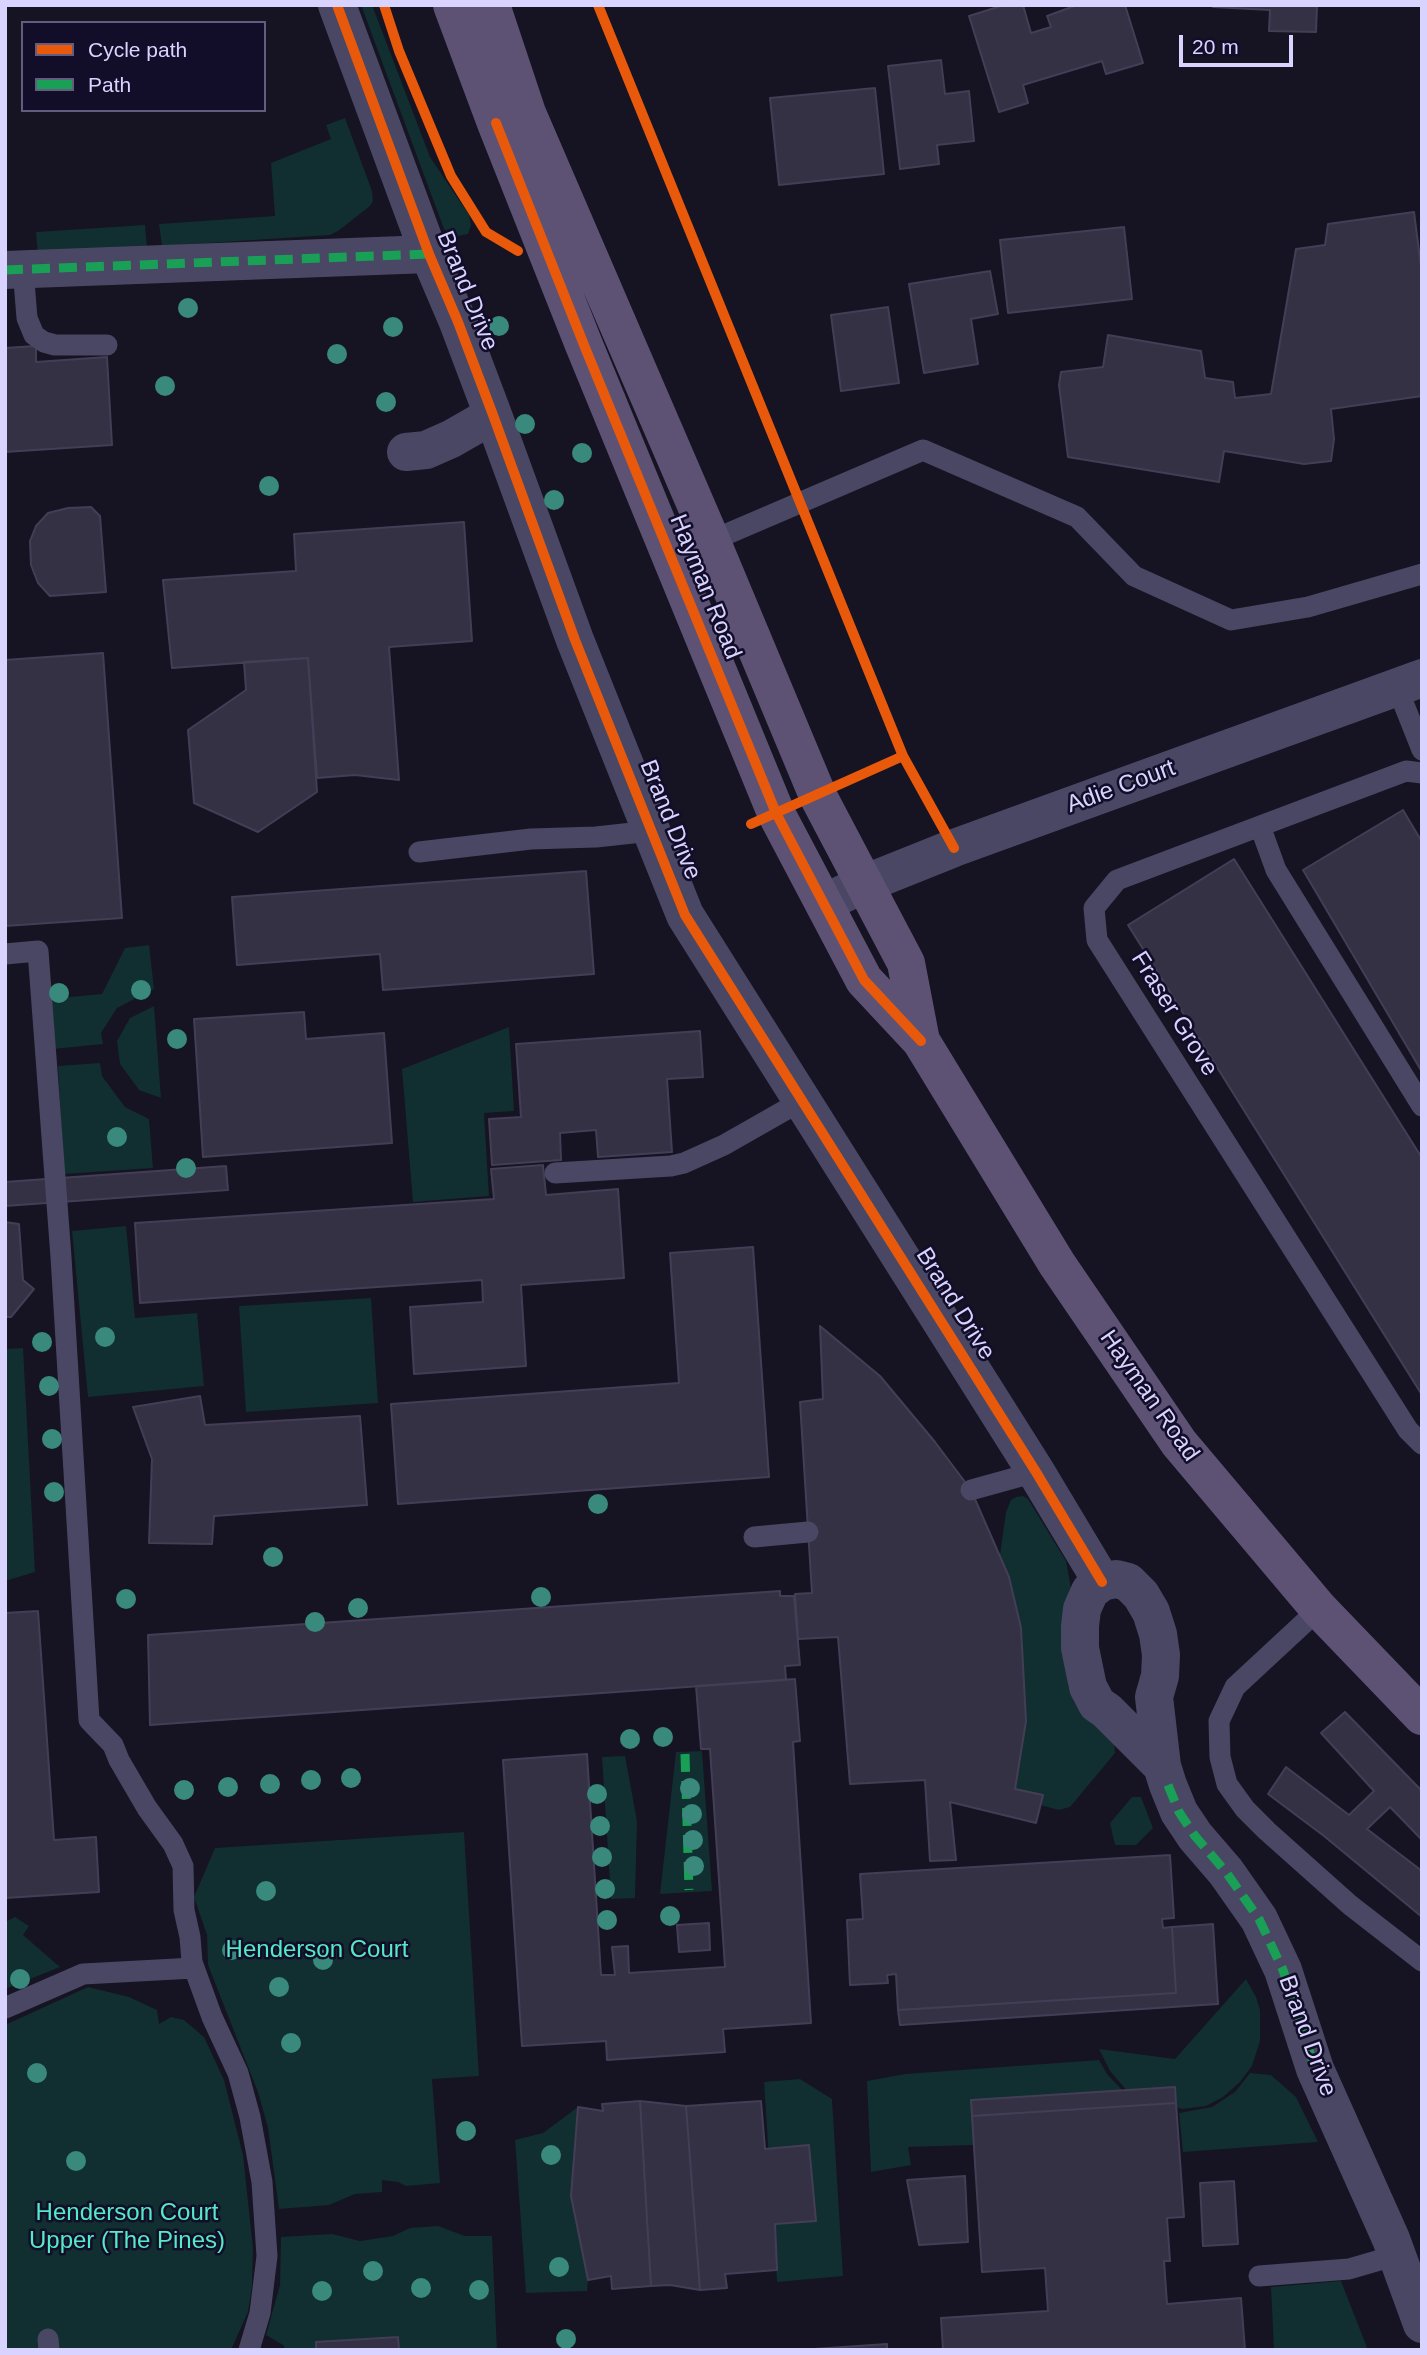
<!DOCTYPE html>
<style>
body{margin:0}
#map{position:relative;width:1427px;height:2355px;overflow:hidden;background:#161322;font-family:Arial,sans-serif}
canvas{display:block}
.frame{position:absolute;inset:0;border:7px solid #d9d4ff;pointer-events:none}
.legend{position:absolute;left:21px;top:21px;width:245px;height:91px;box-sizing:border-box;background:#120d28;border:2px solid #625d7e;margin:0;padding:9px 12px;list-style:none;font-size:21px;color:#d9d4ff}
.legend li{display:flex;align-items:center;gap:14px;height:35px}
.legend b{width:35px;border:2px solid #625d7e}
.scale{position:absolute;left:1179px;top:35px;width:114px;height:32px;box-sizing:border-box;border:4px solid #d9d4ff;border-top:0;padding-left:9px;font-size:21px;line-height:24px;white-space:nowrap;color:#d9d4ff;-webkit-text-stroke:5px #120d28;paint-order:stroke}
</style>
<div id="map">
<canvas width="1427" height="2355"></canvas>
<div class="frame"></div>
<ul class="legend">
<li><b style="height:9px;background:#e8590c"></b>Cycle path</li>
<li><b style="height:9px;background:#1a9f57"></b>Path</li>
</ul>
<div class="scale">20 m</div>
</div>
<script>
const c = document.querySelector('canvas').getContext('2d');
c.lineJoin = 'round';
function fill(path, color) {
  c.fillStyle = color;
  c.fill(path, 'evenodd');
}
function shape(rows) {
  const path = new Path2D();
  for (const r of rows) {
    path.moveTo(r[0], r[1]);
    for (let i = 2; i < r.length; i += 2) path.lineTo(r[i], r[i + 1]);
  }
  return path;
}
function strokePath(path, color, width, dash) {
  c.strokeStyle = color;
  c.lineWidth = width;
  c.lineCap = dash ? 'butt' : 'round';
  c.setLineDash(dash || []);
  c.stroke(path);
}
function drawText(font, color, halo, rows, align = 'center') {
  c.font = font + ' Arial,sans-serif';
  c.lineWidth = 5;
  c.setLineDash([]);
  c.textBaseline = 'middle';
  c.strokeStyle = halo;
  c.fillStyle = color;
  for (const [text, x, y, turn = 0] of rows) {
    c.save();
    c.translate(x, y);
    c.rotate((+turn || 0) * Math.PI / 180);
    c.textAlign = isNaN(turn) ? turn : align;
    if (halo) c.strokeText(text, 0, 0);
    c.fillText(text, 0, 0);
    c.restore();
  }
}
fill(shape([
 [361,5,372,5,430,157,469,215,471,225,468,234,453,237,444,229],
 [345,118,372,191,373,201,370,206,338,231,330,235,162,246,159,224,275,216,271,163,331,139,326,125],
 [145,225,147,248,38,255,36,232],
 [149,945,154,989,117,1008,101,1033,103,1044,53,1049,48,999,102,994,125,948],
 [154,1006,161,1098,139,1090,120,1064,117,1041,130,1018],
 [509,1027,514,1111,484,1113,489,1196,413,1202,402,1069],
 [100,1063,102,1076,125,1107,149,1119,153,1168,64,1174,58,1066],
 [126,1226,135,1318,197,1313,204,1386,88,1397,72,1231],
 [371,1298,378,1403,246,1412,239,1306],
 [23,1348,35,1572,5,1581,5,1349],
 [1023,1496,1028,1499,1066,1561,1072,1594,1068,1686,1074,1702,1086,1718,1114,1739,1115,1753,1070,1807,1059,1810,1040,1805,1042,1795,1015,1789,1026,1721,1021,1628,1009,1577,1000,1555,1006,1512,1011,1500,1016,1497],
 [702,1751,712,1891,660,1894,676,1752],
 [625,1756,637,1821,635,1898,611,1899,602,1757],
 [1132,1797,1141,1797,1153,1828,1136,1845,1115,1845,1110,1823],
 [464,1832,479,2076,432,2079,440,2183,406,2186,398,2182,382,2180,382,2192,355,2194,329,2205,279,2209,268,2128,258,2092,208,1965,207,1935,194,1897,215,1848],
 [15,1917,29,1926,23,1935,60,1967,5,1989,5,1922],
 [1246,1979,1256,1997,1260,2010,1260,2041,1252,2066,1240,2082,1223,2097,1206,2106,1182,2109,1128,2092,1110,2071,1099,2049,1175,2059],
 [88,1987,129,1997,157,2010,159,2024,171,2017,184,2020,204,2037,224,2080,243,2155,253,2248,252,2286,248,2312,231,2350,5,2350,5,2025],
 [1099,2060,1107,2074,1124,2092,972,2117,974,2145,908,2147,911,2165,871,2172,867,2081,905,2074],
 [1250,2073,1271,2075,1296,2097,1318,2142,1183,2152,1179,2113,1212,2107,1235,2092],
 [800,2079,832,2099,843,2276,777,2282,764,2082],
 [578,2107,571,2196,588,2280,587,2291,526,2293,515,2140,543,2133],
 [438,2226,465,2236,492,2236,497,2350,399,2350,398,2337,316,2342,316,2349,286,2350,283,2345,266,2335,280,2285,281,2237,332,2234,360,2241,393,2236,410,2228],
 [1341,2281,1368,2350,1274,2350,1271,2287]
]), '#112e30');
const building = shape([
 [1004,5,1023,5,1031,33,1051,27,1047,16,1077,5,1125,5,1143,63,1106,74,1102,61,1023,85,1028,103,999,112,969,16,1004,5],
 [1213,5,1317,5,1316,32,1269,31,1270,10,1213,7,1213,5],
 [941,60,945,94,969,91,974,141,937,145,939,164,900,169,888,66,941,60],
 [875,88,884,174,779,185,770,98,875,88],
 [1414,212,1422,274,1422,396,1331,409,1334,439,1331,461,1304,464,1224,451,1219,482,1068,457,1059,385,1061,372,1103,367,1108,335,1201,351,1205,378,1233,382,1235,398,1271,394,1296,249,1325,245,1328,224,1414,212],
 [1124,227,1132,299,1008,313,1000,240,1124,227],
 [990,271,998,314,971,319,978,364,924,373,909,284,990,271],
 [888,307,899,383,841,391,831,315,888,307],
 [36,346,36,362,107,357,112,445,5,452,5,348,36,346],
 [91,507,100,516,106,592,50,596,38,583,31,565,30,541,36,526,48,513,68,508,91,507],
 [464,522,472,641,389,647,399,780,355,775,317,778,308,658,172,668,163,580,296,571,294,534,464,522],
 [103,653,122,918,5,926,5,660,103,653],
 [308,658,317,792,258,832,194,803,188,730,246,690,244,662,308,658],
 [1403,810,1422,842,1422,1072,1303,870,1403,810],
 [1234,859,1422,1158,1422,1395,1128,925,1234,859],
 [586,871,594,974,383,990,380,954,237,965,232,897,586,871],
 [304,1012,306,1039,384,1033,392,1143,203,1157,194,1019,304,1012],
 [700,1031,703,1077,667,1079,672,1152,598,1157,596,1130,560,1133,561,1160,492,1165,489,1119,521,1117,516,1044,700,1031],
 [543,1165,546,1195,618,1189,624,1278,521,1285,526,1366,414,1374,410,1307,483,1302,482,1280,140,1303,135,1223,494,1199,491,1169,543,1165],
 [226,1166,228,1190,5,1206,5,1182,226,1166],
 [5,1222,19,1224,23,1280,34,1289,11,1317,5,1317,5,1222],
 [753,1247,769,1477,398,1504,391,1404,679,1383,670,1253,753,1247],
 [820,1326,880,1376,935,1442,971,1490,1009,1577,1021,1628,1026,1721,1015,1789,1043,1795,1036,1823,950,1802,956,1860,930,1861,925,1780,850,1784,838,1637,798,1639,795,1594,812,1593,800,1402,823,1399,820,1326],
 [200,1396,205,1425,360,1416,367,1505,214,1516,212,1544,149,1543,152,1459,133,1407,200,1396],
 [780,1591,780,1596,794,1596,800,1665,785,1666,786,1680,150,1725,148,1635,780,1591],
 [38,1611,54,1840,96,1837,99,1892,5,1898,5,1613,38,1611],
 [795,1679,800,1741,793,1742,811,2023,723,2029,725,2052,607,2060,606,2041,522,2046,503,1760,587,1754,601,1975,615,1975,612,1947,628,1946,629,1973,725,1967,710,1749,701,1749,696,1686,795,1679],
 [1345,1712,1422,1791,1422,1840,1390,1807,1367,1829,1422,1871,1422,1917,1324,1836,1268,1794,1286,1767,1349,1815,1374,1791,1321,1733,1345,1712],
 [1170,1855,1174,1918,1162,1919,1163,1928,1172,1927,1176,1993,898,2010,896,1974,887,1975,888,1983,850,1985,847,1920,863,1919,860,1874,1170,1855],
 [709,1923,710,1950,679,1952,677,1925,709,1923],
 [1213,1924,1218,2004,900,2025,898,2010,1176,1993,1172,1927,1213,1924],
 [1175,2087,1176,2103,972,2116,971,2100,1175,2087],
 [640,2101,651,2286,612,2289,611,2276,588,2280,571,2196,578,2107,603,2111,602,2104,640,2101],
 [640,2101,686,2106,700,2290,670,2285,651,2286,640,2101],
 [761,2101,765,2149,809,2145,816,2221,775,2224,777,2270,725,2274,727,2288,700,2290,686,2106,761,2101],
 [1176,2103,1184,2217,1167,2218,1170,2261,1164,2261,1167,2304,1241,2298,1245,2350,943,2350,941,2318,1048,2311,1045,2268,982,2272,972,2116,1176,2103],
 [965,2176,968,2242,919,2245,907,2180,965,2176],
 [1234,2181,1238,2244,1203,2246,1200,2183,1234,2181],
 [398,2337,399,2350,294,2350,316,2349,316,2342,398,2337],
 [887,2344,887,2350,799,2350,887,2344]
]);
fill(building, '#343144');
strokePath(building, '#433e56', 2);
strokePath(shape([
 [23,269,27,318,34,335,44,342,55,345,107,345],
 [671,558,923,450,1077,517,1134,576,1231,620,1308,607,1422,574],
 [1397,687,1422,750],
 [1422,773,1406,771,1117,880,1094,908,1097,940,1408,1430,1422,1444],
 [1260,826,1276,870,1422,1106],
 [419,852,531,839,596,837,651,831],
 [5,954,38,951,61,1257,89,1720,113,1745,119,1760,147,1808,173,1844,183,1866,184,1910,190,1937,192,1962,212,2017,238,2073,250,2117,262,2182,267,2256,260,2313,249,2350],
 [555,1173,671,1166,684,1163,724,1145,803,1100],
 [971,1490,1036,1472],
 [754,1537,808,1532],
 [1319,1609,1235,1687,1219,1721,1220,1757,1227,1784,1245,1809,1267,1831,1350,1905,1422,1961],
 [5,2008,83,1974,194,1968],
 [1259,2276,1349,2269,1397,2255],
 [48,2339,49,2350]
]), '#494763', 21);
strokePath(shape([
 [337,5,429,254,458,322,493,415,575,640,685,915,1036,1472,1102,1582],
 [5,270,429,254],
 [406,452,426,450,451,439,493,415],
 [824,903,864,884,954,848,1422,678],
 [1162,1766,1107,1711,1097,1704,1088,1687,1080,1648,1080,1626,1082,1609,1090,1591,1102,1582,1116,1579,1128,1582,1141,1595,1151,1612,1158,1634,1161,1655,1160,1676,1154,1697,1162,1766,1168,1785,1179,1812,1195,1836,1226,1872,1259,1919,1283,1970,1315,2069,1391,2239,1422,2324]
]), '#494763', 38);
strokePath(shape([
 [452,5,496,123,584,345,776,813,864,980,921,1041,1057,1264,1179,1443,1319,1609,1422,1716],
 [491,5,527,113,711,540,818,796,906,963,921,1041]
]), '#5d5274', 38);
strokePath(shape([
 [5,270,429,254],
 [685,1754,689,1890],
 [1168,1785,1179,1812,1195,1836,1226,1872,1259,1919,1283,1970,1315,2069]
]), '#1a9f57', 9, [18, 9]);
strokePath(shape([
 [337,5,429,254,458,322,493,415,575,640,685,915,1036,1472,1102,1582],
 [384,5,399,51,451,176,486,232,518,251],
 [598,5,903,756,954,848],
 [496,123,584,345,776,813,864,980,921,1041],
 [751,824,903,756]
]), '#e8590c', 10);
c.fillStyle = '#39897d';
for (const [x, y] of [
 [188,308],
 [499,326],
 [393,327],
 [337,354],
 [165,386],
 [386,402],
 [525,424],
 [582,453],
 [269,486],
 [554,500],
 [141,990],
 [59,993],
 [177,1039],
 [117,1137],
 [186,1168],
 [105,1337],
 [42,1342],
 [49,1386],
 [52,1439],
 [54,1492],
 [598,1504],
 [273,1557],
 [541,1597],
 [126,1599],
 [358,1608],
 [315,1622],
 [663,1737],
 [630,1739],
 [351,1778],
 [311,1780],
 [270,1784],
 [228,1787],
 [690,1788],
 [184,1790],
 [597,1794],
 [692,1814],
 [600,1826],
 [693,1840],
 [602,1857],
 [694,1866],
 [605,1889],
 [266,1891],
 [670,1916],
 [607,1920],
 [232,1950],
 [323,1960],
 [20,1979],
 [279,1987],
 [291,2043],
 [37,2073],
 [466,2131],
 [551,2155],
 [76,2161],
 [559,2267],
 [373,2271],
 [421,2288],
 [479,2290],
 [322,2291],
 [566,2339]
]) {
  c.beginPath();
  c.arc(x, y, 10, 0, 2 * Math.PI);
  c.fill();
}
drawText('24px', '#d9d4ff', '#120d28', [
 ["Brand Drive",467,291,68],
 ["Hayman Road",705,587,68],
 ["Adie Court",1121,787,-20],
 ["Brand Drive",670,820,68],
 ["Fraser Grove",1174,1014,58],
 ["Brand Drive",955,1304,58],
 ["Hayman Road",1149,1396,55],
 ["Brand Drive",1307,2036,70]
]);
drawText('24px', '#55eac7', '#120d28', [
 ["Henderson Court",317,1950],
 ["Henderson Court",127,2213],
 ["Upper (The Pines)",127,2241]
]);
</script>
